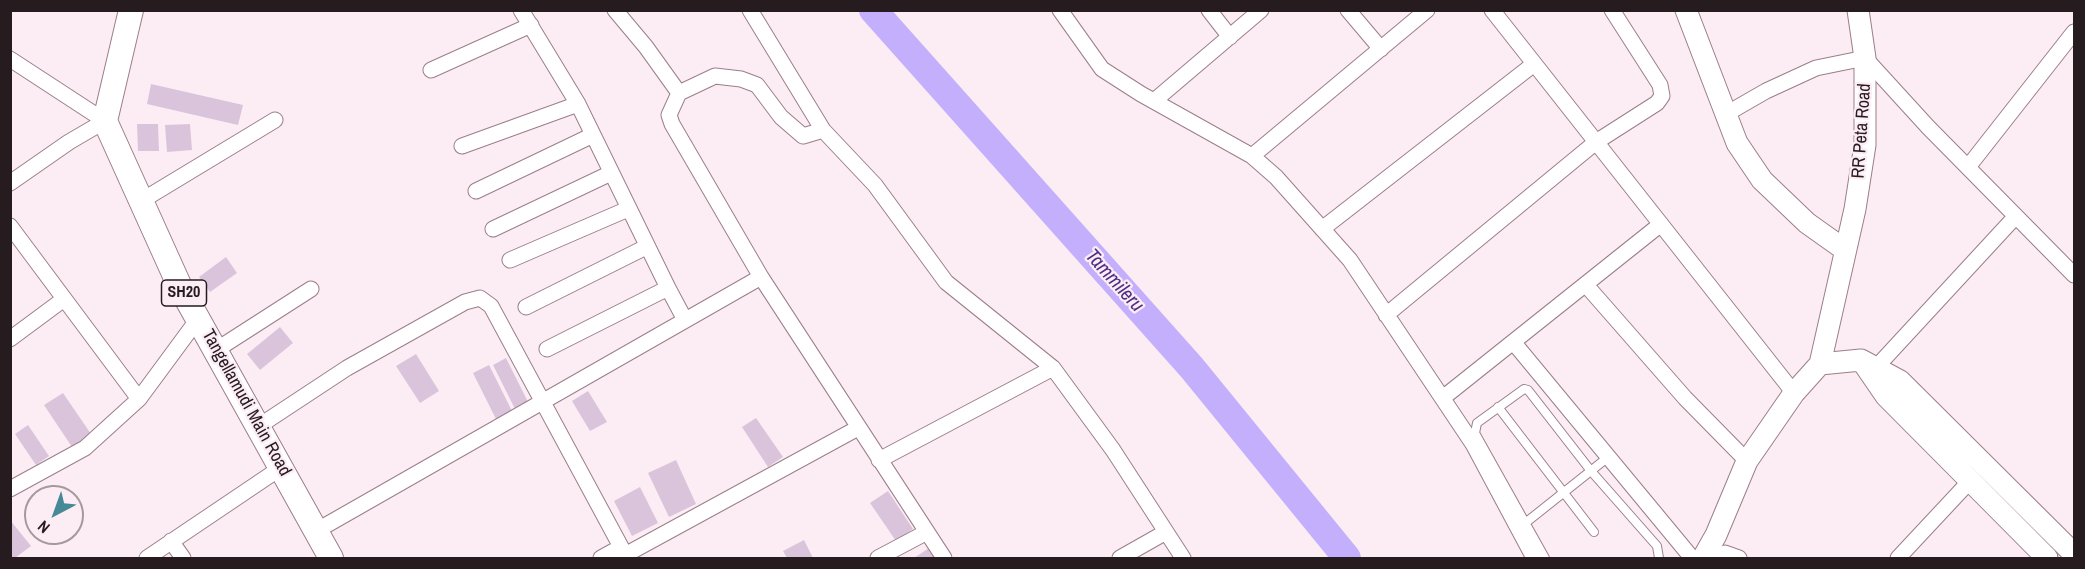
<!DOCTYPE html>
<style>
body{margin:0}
#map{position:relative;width:2085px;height:569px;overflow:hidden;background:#fbedf3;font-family:"Archivo Narrow",sans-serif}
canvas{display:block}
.frame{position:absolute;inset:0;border:12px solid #261b1f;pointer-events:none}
.north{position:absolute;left:24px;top:485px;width:60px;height:60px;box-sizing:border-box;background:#fbedf3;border:2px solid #a6999e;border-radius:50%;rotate:221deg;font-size:16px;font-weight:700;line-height:24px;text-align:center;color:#261b1f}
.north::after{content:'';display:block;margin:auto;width:21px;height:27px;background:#468a98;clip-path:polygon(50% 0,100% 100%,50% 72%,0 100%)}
</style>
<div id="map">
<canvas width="2085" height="569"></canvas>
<div class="frame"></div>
<div class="north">N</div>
</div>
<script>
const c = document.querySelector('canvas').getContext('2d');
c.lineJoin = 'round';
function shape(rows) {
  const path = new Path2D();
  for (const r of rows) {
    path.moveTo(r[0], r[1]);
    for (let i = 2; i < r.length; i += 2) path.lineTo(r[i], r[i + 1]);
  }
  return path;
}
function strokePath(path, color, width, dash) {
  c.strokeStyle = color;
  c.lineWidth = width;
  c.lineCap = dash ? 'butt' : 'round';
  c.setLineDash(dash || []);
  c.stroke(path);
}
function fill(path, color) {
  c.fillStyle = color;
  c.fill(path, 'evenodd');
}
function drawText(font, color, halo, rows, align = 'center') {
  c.font = font + ' "Archivo Narrow",sans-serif';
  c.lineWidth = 4.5;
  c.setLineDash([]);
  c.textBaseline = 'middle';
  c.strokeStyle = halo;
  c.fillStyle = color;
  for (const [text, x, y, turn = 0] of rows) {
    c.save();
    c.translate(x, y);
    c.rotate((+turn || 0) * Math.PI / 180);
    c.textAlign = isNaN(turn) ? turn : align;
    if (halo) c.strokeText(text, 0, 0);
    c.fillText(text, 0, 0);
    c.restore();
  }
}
strokePath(shape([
 [873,10,1192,368,1347,558]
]), '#c4affc', 28);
fill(shape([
 [151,84,243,105,238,125,147,104],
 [137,124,158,124,159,151,138,151],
 [190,124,192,150,167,152,165,125],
 [226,257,237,273,210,292,199,277],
 [280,327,293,343,260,370,247,354],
 [416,354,439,391,420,403,396,366],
 [506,358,530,406,517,413,493,365],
 [489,365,514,415,498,423,473,373],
 [588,391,607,422,590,431,572,401],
 [63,393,91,434,72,447,44,405],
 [756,418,783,457,768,467,742,427],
 [28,425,49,456,36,465,15,434],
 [676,460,696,504,669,517,648,473],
 [640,487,658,523,632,536,614,501],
 [888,491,913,529,896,541,870,503],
 [10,520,31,546,15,558,10,558],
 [804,540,813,558,787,558,783,551],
 [929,548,936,558,914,558]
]), '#dac4db');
const lane = shape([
 [1498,407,1594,532],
 [1524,524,1607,458],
 [1545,558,1475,433,1477,423,1524,389,1528,390,1591,471,1657,546,1659,558]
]);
const street = shape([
 [521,10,578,104,668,288,547,349],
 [615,10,646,47,679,93,715,76,741,79,757,85,781,117,803,136,823,130,750,10],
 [1060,10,1102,69,1141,94,1252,156,1276,177,1350,260,1473,444,1534,558],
 [1209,10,1230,37],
 [1348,10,1381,49],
 [1492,10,1794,393],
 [10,59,105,121,69,142,10,183],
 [431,70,531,25],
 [679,93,669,115,672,124,761,277,944,558],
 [1154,101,1261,10],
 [1726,114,1766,91,1816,68,1865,58,1928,127,2074,275],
 [823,130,875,185,946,282,1053,368,1113,450,1183,558],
 [462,146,578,104],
 [1252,156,1427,10],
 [1968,167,2074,32],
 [476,191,593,135],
 [141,201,275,120],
 [10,226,139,399],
 [493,229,611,173],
 [1322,229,1534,64],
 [510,260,628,209],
 [1586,285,1685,398,1747,461],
 [668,288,685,320],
 [526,307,646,247],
 [1386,315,1596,142,1657,103,1662,96,1660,85,1612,10],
 [10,339,64,299],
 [1514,343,1692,558],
 [216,350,311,289],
 [1870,374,2016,216],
 [1444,397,1661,224],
 [259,426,347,368,465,302,480,298,491,306,627,558],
 [879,460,1053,368],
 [10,489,85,448,139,399,198,319],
 [316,531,761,277],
 [171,541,183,558],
 [625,555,858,428],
 [147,558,282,467],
 [601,558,621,547],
 [878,558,927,532],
 [1120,558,1166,532],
 [1713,558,1725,553,1739,558],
 [1898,558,1969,482]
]);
const secondary = shape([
 [1686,10,1737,143,1762,180,1807,223,1845,250],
 [1862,361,1886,396,2047,558],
 [1820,364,1855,209,1865,145,1865,58,1858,10],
 [1703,558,1716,535,1747,461,1794,393,1820,364,1861,360,1900,381,2074,554]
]);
const primary = shape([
 [131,10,105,121,180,287,331,558]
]);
strokePath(lane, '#9c7e8a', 10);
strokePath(street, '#9c7e8a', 17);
strokePath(secondary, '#9c7e8a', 23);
strokePath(primary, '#9c7e8a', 26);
strokePath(lane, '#fff', 8);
strokePath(street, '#fff', 15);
strokePath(secondary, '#fff', 21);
strokePath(primary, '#fff', 24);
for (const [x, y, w] of [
 [184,293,45]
]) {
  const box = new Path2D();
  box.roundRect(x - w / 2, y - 13, w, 26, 4.5);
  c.fillStyle = '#fbedf3';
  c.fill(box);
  strokePath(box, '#261b1f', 1.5);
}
drawText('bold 16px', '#261b1f', null, [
 ["SH20",184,293]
]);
drawText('18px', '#261b1f', '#fbedf3', [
 ["RR Peta Road",1862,131,-86],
 ["Tangellamudi Main Road",246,403,61]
]);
drawText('italic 20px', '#4e2e86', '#fbedf3', [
 ["Tammileru",1114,281,48]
]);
</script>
